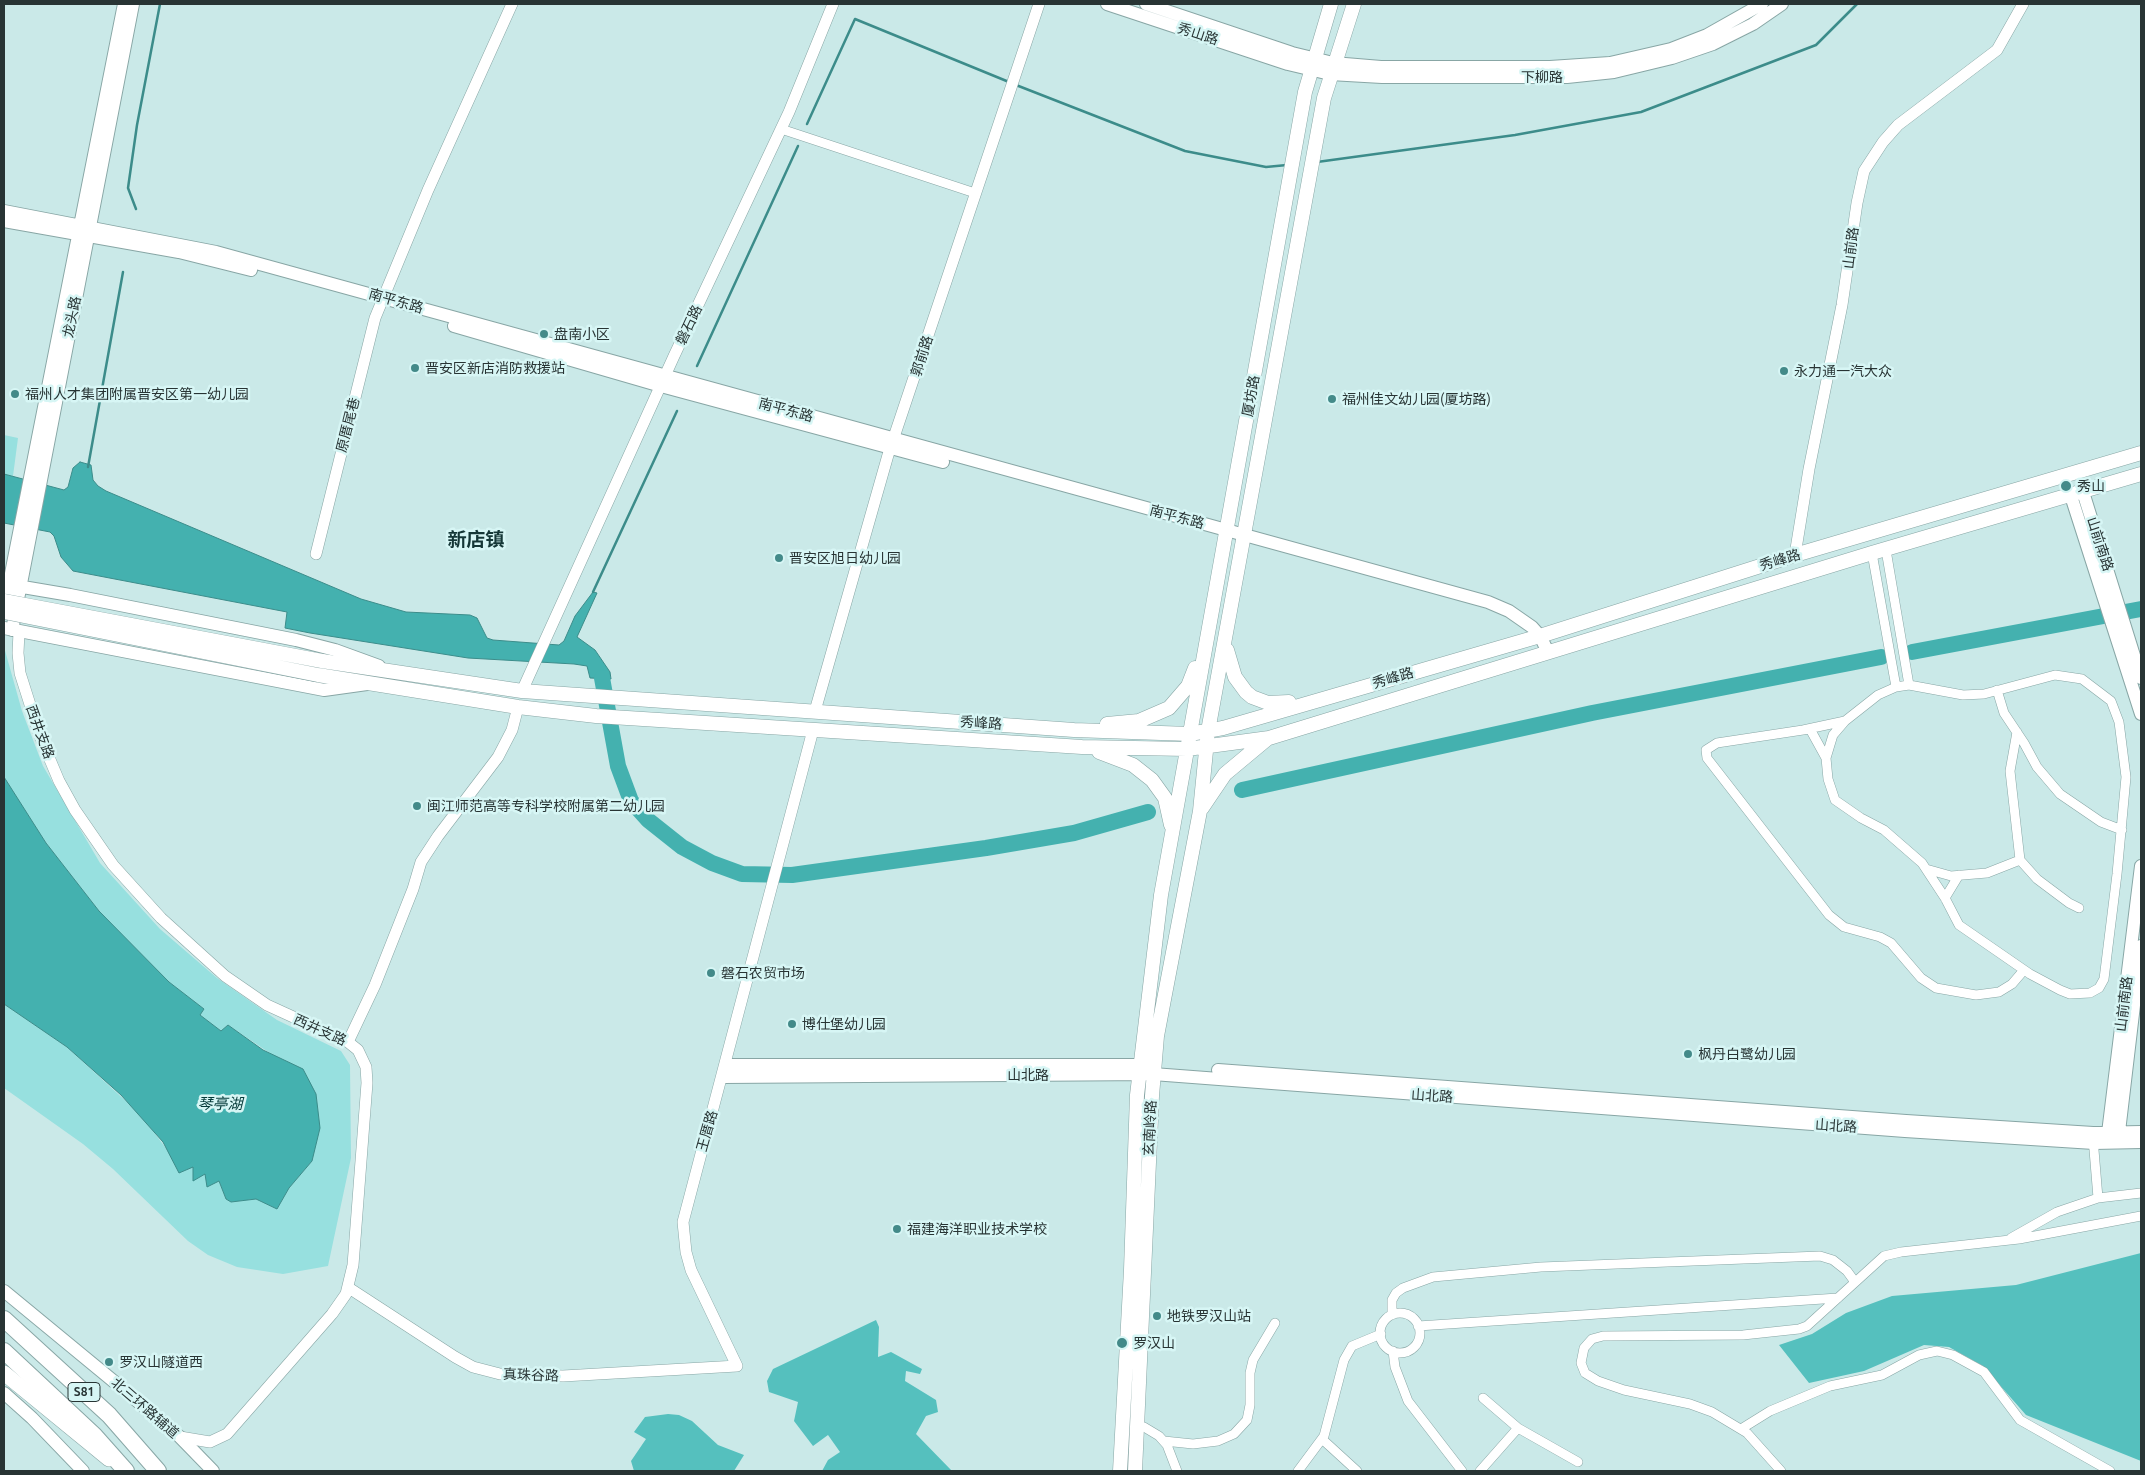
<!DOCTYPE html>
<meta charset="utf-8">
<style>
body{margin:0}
#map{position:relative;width:2145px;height:1475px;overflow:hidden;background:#cae9e8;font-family:Ubuntu,sans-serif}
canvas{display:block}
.frame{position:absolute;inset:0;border:5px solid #283434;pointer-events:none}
</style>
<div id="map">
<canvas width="2145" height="1475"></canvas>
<div class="frame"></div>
</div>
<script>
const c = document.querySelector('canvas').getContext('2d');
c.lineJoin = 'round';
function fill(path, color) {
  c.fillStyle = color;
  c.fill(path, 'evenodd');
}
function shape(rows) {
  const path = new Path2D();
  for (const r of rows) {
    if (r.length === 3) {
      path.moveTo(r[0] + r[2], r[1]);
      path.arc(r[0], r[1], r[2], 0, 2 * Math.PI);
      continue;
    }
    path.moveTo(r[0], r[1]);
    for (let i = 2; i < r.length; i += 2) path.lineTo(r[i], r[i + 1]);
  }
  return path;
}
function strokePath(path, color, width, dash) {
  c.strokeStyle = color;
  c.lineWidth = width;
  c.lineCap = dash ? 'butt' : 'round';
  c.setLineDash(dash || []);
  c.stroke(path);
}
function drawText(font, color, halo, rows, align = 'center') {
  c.font = font + ' Ubuntu,"Noto Sans SC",sans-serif';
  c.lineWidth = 5;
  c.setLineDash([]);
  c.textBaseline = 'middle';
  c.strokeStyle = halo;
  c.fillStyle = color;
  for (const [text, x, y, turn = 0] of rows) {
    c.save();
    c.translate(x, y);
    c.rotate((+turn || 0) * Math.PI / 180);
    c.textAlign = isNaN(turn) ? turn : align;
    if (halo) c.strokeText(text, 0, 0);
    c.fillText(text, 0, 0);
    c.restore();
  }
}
fill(shape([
 [4,435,18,438,13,476,4,474],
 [4,647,22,711,43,766,100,863,160,929,217,978,277,1020,341,1051,350,1065,351,1158,328,1266,283,1274,237,1267,208,1255,188,1241,113,1169,83,1144,4,1088,4,1004,67,1047,141,1115,171,1155,193,1167,193,1180,205,1173,219,1181,226,1199,231,1202,256,1199,277,1209,289,1188,312,1161,277,1058,228,1025,221,1031,200,1015,204,1009,169,982,99,911,46,843,4,777]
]), '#97e0df');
fill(shape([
 [2141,1253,2141,1461,2026,1415,1983,1366,1949,1347,1924,1345,1864,1371,1809,1383,1779,1345,1812,1334,1846,1313,1892,1296,2016,1285],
 [876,1320,879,1327,878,1357,891,1352,922,1369,920,1374,906,1371,905,1381,936,1400,938,1412,926,1416,916,1434,952,1471,822,1471,828,1460,840,1452,828,1435,813,1446,794,1421,798,1402,769,1392,767,1381,773,1369],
 [668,1414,679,1415,692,1421,718,1445,744,1455,734,1471,634,1471,631,1461,646,1439,634,1432,645,1417]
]), '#55c0be');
const water = shape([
 [80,462,91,465,93,480,98,486,106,491,361,599,406,612,470,615,477,618,487,638,493,640,559,645,564,641,575,616,593,592,597,593,577,637,595,650,610,672,611,679,590,678,587,666,574,664,468,658,310,633,285,628,287,612,73,571,61,557,54,536,50,532,4,523,4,474,64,490,68,487,73,468,80,462],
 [4,777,46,843,99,911,169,982,204,1009,200,1015,221,1031,228,1025,263,1050,303,1069,316,1094,320,1128,312,1161,289,1188,277,1209,256,1199,231,1202,226,1199,219,1181,207,1187,205,1174,193,1181,193,1167,179,1173,163,1142,121,1095,67,1047,4,1004,4,777]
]);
fill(water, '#44b1af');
strokePath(water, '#3c8c8a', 1);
strokePath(shape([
 [1016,85,1185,151,1266,167,1287,165],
 [807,124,855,19,1009,82],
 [1317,162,1515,135,1641,112,1816,45,1857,4],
 [136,209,128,188,137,125,160,4],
 [697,366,798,146],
 [88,467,123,272],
 [593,592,677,411]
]), '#3c8c8a', 2.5);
strokePath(shape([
 [1912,652,2141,609],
 [602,678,618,766,631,801,648,820,682,847,712,863,742,874,792,875,986,848,1074,833,1148,812],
 [1242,790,1592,713,1881,657]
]), '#44b1af', 16);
const minor = shape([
 [781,129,975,193],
 [1886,550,1909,685],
 [1872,553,1896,687],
 [2055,675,2082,679,2111,701,2119,722,2126,777,2117,874,2104,979,2099,988,2090,993,2070,994,2060,990,2030,974,1959,925,1945,898,1922,863,1884,830,1861,818,1835,800,1828,779,1826,758,1833,735,1845,721,1878,695,1896,687,1909,685,1963,695,1984,694,2055,675],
 [1997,690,2004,713,2024,743,2037,767,2060,794,2101,822,2122,830],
 [1845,721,1803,730,1717,743,1706,750,1707,758,1829,915,1844,927,1880,937,1891,943,1921,978,1936,988,1976,995,1999,992,2012,984,2024,970],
 [1810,729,1826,758],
 [2017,732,2010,771,2020,860,2037,879,2069,903,2079,908],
 [1926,869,1951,876,1987,873,2020,860],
 [1945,898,1959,875],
 [2093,1138,2098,1198],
 [2011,1238,2057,1212,2098,1198,2141,1193],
 [1400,1333,20],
 [1392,1315,1392,1300,1396,1293,1403,1288,1433,1277,1541,1267,1820,1256,1833,1260,1847,1271,1855,1282],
 [1418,1326,1838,1298],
 [1393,1351,1395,1367,1408,1401,1462,1471],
 [1483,1398,1518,1428,1578,1462],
 [1144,1427,1159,1436,1167,1445,1177,1471],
 [1741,1429,1770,1411,1830,1386,1882,1375,1919,1355,1937,1351,1953,1355,1984,1372,2020,1420,2110,1471],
 [1322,1439,1357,1471],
 [1164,1441,1193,1444,1218,1441,1234,1434,1247,1420,1250,1405,1250,1373,1253,1360,1275,1323],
 [1298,1471,1324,1436,1344,1360,1352,1346,1381,1334],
 [1480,1471,1518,1428],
 [1781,1471,1747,1433,1712,1412,1690,1404,1624,1390,1598,1381,1585,1373,1581,1363,1584,1348,1592,1339,1603,1336,1743,1335,1799,1329,1807,1326,1884,1256,1901,1252,2019,1239,2141,1216]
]);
const tertiary = shape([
 [316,554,375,318,428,190,512,4],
 [1795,555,1809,469,1842,305,1857,203,1864,171,1883,142,1898,125,1997,50,2023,4],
 [19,632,18,653,20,673,40,736,59,781,75,810,113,865,161,918,225,976,267,1005,348,1042,358,1050,366,1067,367,1083,353,1265,346,1294,332,1314,227,1434,210,1442,180,1437],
 [522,691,674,356,789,112,833,4],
 [815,711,888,455,1039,4],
 [348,1042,375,985,413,889,421,862,438,836,498,757,512,730,518,707],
 [349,1288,455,1357,473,1367,500,1374,563,1376,737,1366,691,1270,686,1252,683,1222,813,730]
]);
const secondary = shape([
 [1107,4,1288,64,1330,74,1382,77,1567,77,1614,72,1672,58,1713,44,1753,24,1782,4],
 [1146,4,1292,53,1333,63,1381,67,1550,67,1610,63,1671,49,1707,35,1762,4],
 [4,211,216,252,1488,602,1509,611,1532,627,1540,636,1548,652],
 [4,221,179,252,251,270],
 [454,326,661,386,943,462],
 [2083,492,2141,678],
 [2071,496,2141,714],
 [11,585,70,595,296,640,335,650,379,666],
 [4,609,124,4],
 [4,628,324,690,367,684],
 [12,630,133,4],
 [726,1065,1149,1065],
 [1218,1070,1906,1121,2093,1133,2141,1132],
 [723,1077,1153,1074,1905,1131,2094,1143,2141,1142],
 [2118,1140,2141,946],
 [2107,1141,2141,866],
 [4,1291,123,1389,180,1437,213,1471],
 [4,1393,32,1418,83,1471]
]);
const primary = shape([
 [1227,650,1235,677,1246,692,1252,697,1268,703,1289,702],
 [322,661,522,691,1074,730,1190,734,1223,728,1540,636,1795,555,2141,453],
 [318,675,518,707,596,716,1082,747,1187,749,1269,738,1872,553,2141,474],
 [1107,724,1139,721,1169,708,1188,686,1195,668],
 [1099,752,1133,765,1152,780,1165,798,1171,825],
 [1202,808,1225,774,1267,739],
 [1120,1471,1131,1270,1137,1095,1161,895,1305,92,1331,4],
 [1135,1471,1152,1096,1157,1036,1200,811,1208,731,1324,98,1354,4]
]);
const trunk = shape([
 [4,1373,109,1459]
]);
const motorway = shape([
 [4,1319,109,1415,158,1471],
 [4,1351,94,1435,126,1471]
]);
strokePath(minor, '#88a6a5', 10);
strokePath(tertiary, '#88a6a5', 12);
strokePath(secondary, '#88a6a5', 14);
strokePath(primary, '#88a6a5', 15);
strokePath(trunk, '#88a6a5', 16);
strokePath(motorway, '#88a6a5', 18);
strokePath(minor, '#fff', 9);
strokePath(tertiary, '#fff', 11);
strokePath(secondary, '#fff', 12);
strokePath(primary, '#fff', 14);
strokePath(trunk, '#fff', 15);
strokePath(motorway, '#fff', 16);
const primaryBridge = shape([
 [4,601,322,661],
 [4,612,318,675]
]);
strokePath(primaryBridge, '#88a6a5', 15, []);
strokePath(primaryBridge, '#fff', 14);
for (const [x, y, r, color] of [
 [544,334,5,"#438a89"],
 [415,368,5,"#438a89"],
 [1784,371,5,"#438a89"],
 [15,394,5,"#438a89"],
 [1332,399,5,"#438a89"],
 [2066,486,6,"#438a89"],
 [779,558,5,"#438a89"],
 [417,806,5,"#438a89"],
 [711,973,5,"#438a89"],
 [792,1024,5,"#438a89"],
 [1688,1054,5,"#438a89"],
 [897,1229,5,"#438a89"],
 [1157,1316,5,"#438a89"],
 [1122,1343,6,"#438a89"],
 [109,1362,5,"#438a89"]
]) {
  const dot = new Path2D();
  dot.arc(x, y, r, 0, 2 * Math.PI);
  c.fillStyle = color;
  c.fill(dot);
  strokePath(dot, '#d7f6f5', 2);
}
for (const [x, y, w] of [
 [84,1392,32]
]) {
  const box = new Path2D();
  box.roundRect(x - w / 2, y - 9.5, w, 19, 4);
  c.fillStyle = '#d7f6f5';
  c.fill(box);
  strokePath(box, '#283434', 1);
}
drawText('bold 12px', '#283434', null, [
 ["S81",84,1392]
]);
drawText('14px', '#283434', '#d7f6f5', [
 ["秀山路",1198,34,18],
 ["下柳路",1542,77],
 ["山前路",1851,248,-83],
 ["南平东路",396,301,16],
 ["龙头路",72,317,-79],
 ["磐石路",689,325,-65],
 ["郭前路",922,356,-72],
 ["厦坊路",1251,396,-80],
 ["南平东路",786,410,15],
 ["原厝尾巷",348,425,-76],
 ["南平东路",1177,517,15],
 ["山前南路",2100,544,72],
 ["秀峰路",1780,560,-17],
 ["秀峰路",1393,678,-16],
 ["秀峰路",981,723,4],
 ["西井支路",40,732,70],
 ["山前南路",2124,1004,-83],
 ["西井支路",320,1030,24],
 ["山北路",1028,1075],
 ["山北路",1432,1096,4],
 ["山北路",1836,1126,4],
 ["玄南岭路",1150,1128,-87],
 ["王厝路",707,1131,-74],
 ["真珠谷路",531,1375,2],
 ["北三环路辅道",145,1408,41]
]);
drawText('14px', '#283434', '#d7f6f5', [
 ["盘南小区",554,334],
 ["晋安区新店消防救援站",425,368],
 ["永力通一汽大众",1794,371],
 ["福州人才集团附属晋安区第一幼儿园",25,394],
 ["福州佳文幼儿园(厦坊路)",1342,399],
 ["秀山",2077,486],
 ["晋安区旭日幼儿园",789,558],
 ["闽江师范高等专科学校附属第二幼儿园",427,806],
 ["磐石农贸市场",721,973],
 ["博仕堡幼儿园",802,1024],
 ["枫丹白鹭幼儿园",1698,1054],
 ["福建海洋职业技术学校",907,1229],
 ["地铁罗汉山站",1167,1316],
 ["罗汉山",1133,1343],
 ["罗汉山隧道西",119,1362]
], 'left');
drawText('italic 15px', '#053a39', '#d7f6f5', [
 ["琴亭湖",220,1104]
]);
drawText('bold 19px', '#153737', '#d7f6f5', [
 ["新店镇",476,540]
]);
</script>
